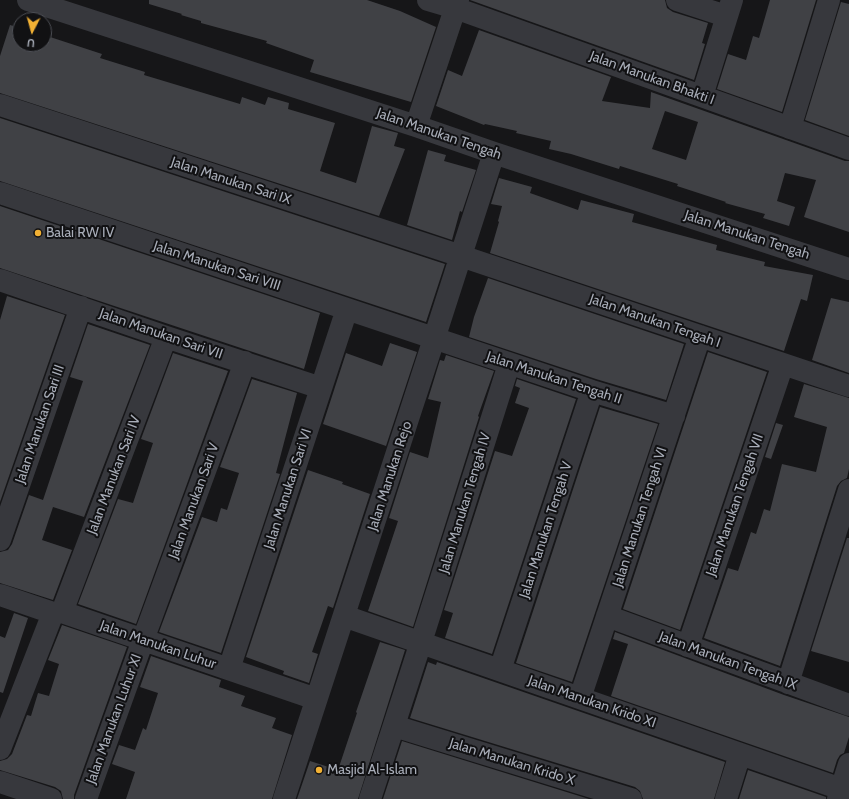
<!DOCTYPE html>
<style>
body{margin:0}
#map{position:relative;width:849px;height:799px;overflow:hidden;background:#161618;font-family:Cabin,sans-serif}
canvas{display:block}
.north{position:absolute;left:12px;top:12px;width:40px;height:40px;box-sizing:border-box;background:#111113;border:1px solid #4d4f55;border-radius:50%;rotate:186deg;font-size:11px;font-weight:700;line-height:16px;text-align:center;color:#a8adb8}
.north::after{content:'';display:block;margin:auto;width:14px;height:18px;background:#f2b134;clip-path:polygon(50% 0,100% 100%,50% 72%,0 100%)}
</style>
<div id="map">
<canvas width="849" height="799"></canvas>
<div class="north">U</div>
</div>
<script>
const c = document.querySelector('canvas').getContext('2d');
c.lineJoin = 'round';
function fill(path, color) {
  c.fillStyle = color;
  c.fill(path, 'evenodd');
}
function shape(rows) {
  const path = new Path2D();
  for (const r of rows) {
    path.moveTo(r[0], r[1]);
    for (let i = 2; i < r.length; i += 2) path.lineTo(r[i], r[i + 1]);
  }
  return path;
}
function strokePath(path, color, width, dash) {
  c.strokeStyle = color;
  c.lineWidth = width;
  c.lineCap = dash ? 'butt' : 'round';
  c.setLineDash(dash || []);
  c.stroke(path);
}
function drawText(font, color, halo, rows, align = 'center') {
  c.font = font + ' Cabin,sans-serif';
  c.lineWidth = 4;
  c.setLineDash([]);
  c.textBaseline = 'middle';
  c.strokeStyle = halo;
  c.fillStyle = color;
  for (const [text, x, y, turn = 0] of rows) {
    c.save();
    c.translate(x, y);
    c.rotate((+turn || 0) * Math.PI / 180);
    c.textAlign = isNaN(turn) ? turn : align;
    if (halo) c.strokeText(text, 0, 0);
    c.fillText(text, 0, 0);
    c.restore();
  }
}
fill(shape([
 [149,0,367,0,400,11,436,27,411,102,310,72,314,60,266,43,267,41,201,23,201,21,181,15,182,14,149,4],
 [470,0,665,0,667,8,673,12,708,23,702,43,705,44,694,80],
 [770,0,816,0,782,112,717,89,728,54,746,60,753,36,759,38],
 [841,2,849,4,849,136,805,120],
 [10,25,20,28,20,44,44,44,44,35,102,54,100,58,145,72,144,75,240,104,242,97,265,105,268,97,289,103,288,109,335,123,320,171,356,183,372,126,398,133,394,146,405,149,379,216,0,93,0,56],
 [479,30,611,77,602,101,650,108,651,92,845,161,849,161,849,232,804,217,816,180,785,173,777,201,795,207,789,226,763,218,765,214,725,203,726,202,677,186,678,184,620,166,619,169,571,154,549,149,551,141,516,133,517,131,485,124,484,125,436,106,448,70,462,76],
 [665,111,698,122,686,160,652,149],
 [0,118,445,264,426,322,0,181],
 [428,150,446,155,444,161,476,170,462,212,460,211,452,240,407,225],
 [499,178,532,187,530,193,578,210,581,200,634,214,632,222,717,245,716,250,765,262,764,266,813,275,807,301,801,299,784,351,490,253,499,222,498,221,502,206,491,204],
 [0,206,320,313,304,369,0,268],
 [488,278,684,344,666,400,596,379,469,337,474,317],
 [7,296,65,315,0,502,0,320],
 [831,298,849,302,849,373,812,360],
 [88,324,150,345,84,517,53,507,42,540,72,550,53,600,0,583,0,552,8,550,12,544,29,495,43,500,83,381,70,377],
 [390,343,417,352,386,446,323,424,346,353,382,366],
 [708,352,767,372,680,630,623,609],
 [173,353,228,371,136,624,78,604,118,499,133,503,153,443,141,439],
 [446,355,494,371,478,416,479,417,413,627,368,611,398,521,389,518,410,452,428,458,441,402,428,399,440,360,444,361],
 [252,379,297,393,276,473,280,474,221,653,159,632,202,517,217,522,221,508,227,510,239,473,220,467],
 [517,379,576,399,492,654,445,638,453,613,444,610,495,451,512,456,529,408,515,403,520,388,515,386],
 [804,384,849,398,849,469,847,478,841,481,837,486,780,666,704,638,728,568,738,571,751,532,756,534,764,509,770,511,782,464,816,472,827,427,794,417],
 [600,407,658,424,572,682,516,663],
 [776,423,783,425,771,459,765,457],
 [308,470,343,482,342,484,370,494,333,608,328,606,312,652,318,654,309,683,283,674,284,671,246,657],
 [847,538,849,538,849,662,811,651],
 [14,613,28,618,3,693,0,692,0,636,5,638],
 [62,625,127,647,74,795,74,799,63,799,61,791,55,787,0,770,0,761,7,759,12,754,27,715,31,716,38,693,49,696,59,664,48,660],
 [615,632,784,695,849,717,849,737,844,753,840,755,837,760,833,773,611,696,628,644,613,639],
 [380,642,405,650,358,799,297,799,310,761,338,770,357,713,356,712],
 [151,656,221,680,219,687,245,696,241,706,276,718,272,728,292,735,272,799,126,799,135,772,112,764,119,745,135,750,143,728,146,730,158,693,140,687],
 [428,662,436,665,437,662,725,762,714,799,643,799,640,791,635,787,410,718],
 [402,741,589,799,383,799],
 [748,770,826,797,826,799,739,799]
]), '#404145');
strokePath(shape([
 [28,0,416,126,494,153,849,269],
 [428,0,455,8,849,149],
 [677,0,726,16],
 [702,96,732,0],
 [0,105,461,256,849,386],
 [416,126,458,0],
 [790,128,829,0],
 [0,193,592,391,674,416],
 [0,280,166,337,321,388],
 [0,540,81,307],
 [0,595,53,613,62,612,316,699],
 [62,612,166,337],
 [344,616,841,789],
 [607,616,849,705],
 [688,646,783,364],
 [229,669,347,309],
 [500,670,592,391],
 [788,683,849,490],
 [580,698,700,336],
 [394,726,631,799],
 [0,749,53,613],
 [0,782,51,799],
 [86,799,143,640,245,362],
 [284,799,434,339,494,153],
 [370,799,421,642,509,364],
 [726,799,740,754],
 [838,799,849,764]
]), '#37383d', 22);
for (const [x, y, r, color] of [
 [38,233,4,"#f2b134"],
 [319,770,4,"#f2b134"]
]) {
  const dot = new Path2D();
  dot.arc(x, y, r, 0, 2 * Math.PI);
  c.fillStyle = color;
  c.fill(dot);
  strokePath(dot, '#111113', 1.5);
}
drawText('14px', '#a8adb8', '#111113', [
 ["Jalan Manukan Bhakti I",652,78,20],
 ["Jalan Manukan Tengah",439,134,19],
 ["Jalan Manukan Sari IX",231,181,18],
 ["Jalan Manukan Tengah",747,235,18],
 ["Jalan Manukan Sari VIII",217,266,18],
 ["Jalan Manukan Tengah I",655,321,19],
 ["Jalan Manukan Sari VII",161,334,19],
 ["Jalan Manukan Tengah II",554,378,18],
 ["Jalan Manukan Sari III",40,424,-71],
 ["Jalan Manukan Sari IV",114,475,-69],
 ["Jalan Manukan Rejo",390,476,-72],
 ["Jalan Manukan Sari VI",288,489,-72],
 ["Jalan Manukan Sari V",194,501,-70],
 ["Jalan Manukan Tengah IV",465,503,-73],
 ["Jalan Manukan Tengah VII",735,505,-71],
 ["Jalan Manukan Tengah VI",640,517,-72],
 ["Jalan Manukan Tengah V",546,530,-72],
 ["Jalan Manukan Luhur",158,645,19],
 ["Jalan Manukan Tengah IX",728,661,20],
 ["Jalan Manukan Krido XI",592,702,19],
 ["Jalan Manukan Luhur XI",114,719,-70],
 ["Jalan Manukan Krido X",512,762,17]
]);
drawText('14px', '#a8adb8', '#111113', [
 ["Balai RW IV",46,233],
 ["Masjid Al-Islam",327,770]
], 'left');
</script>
